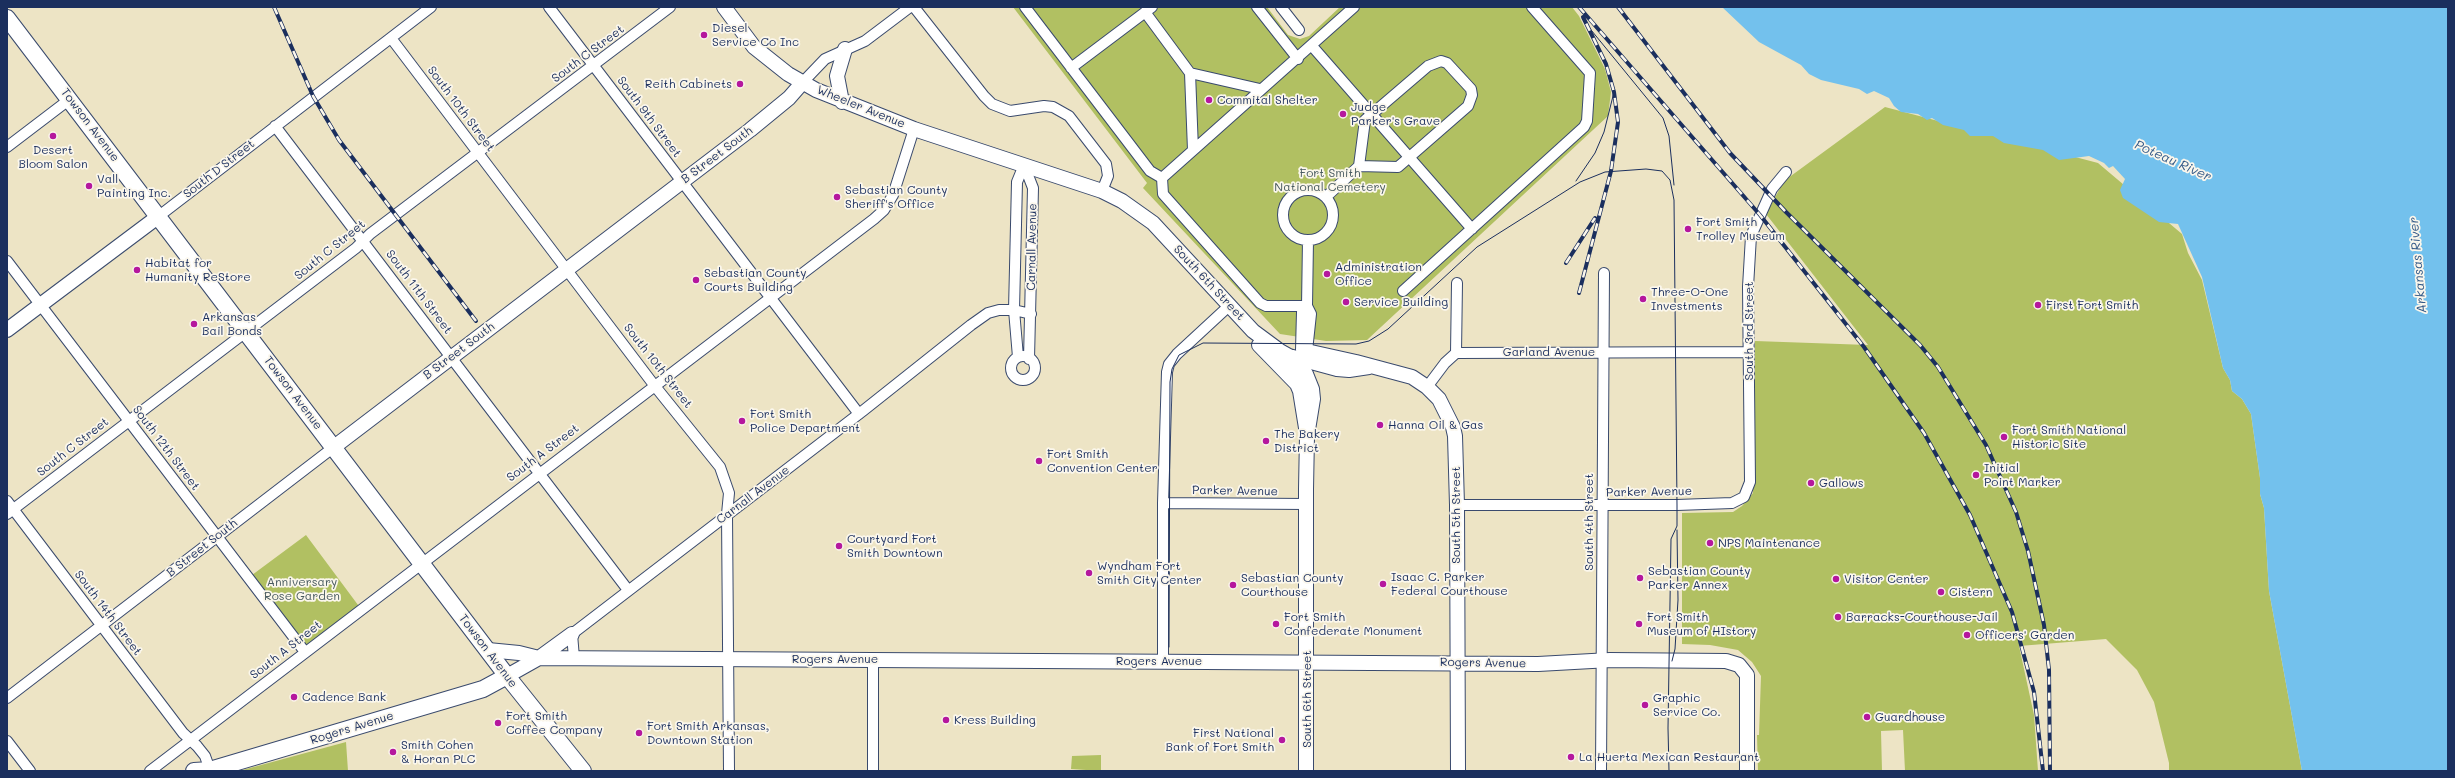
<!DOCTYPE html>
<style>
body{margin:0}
#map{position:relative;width:2455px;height:778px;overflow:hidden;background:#ede4c5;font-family:Mali,sans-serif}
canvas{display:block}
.frame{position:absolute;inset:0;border:8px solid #1b2f5e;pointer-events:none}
</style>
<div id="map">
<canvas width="2455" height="778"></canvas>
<div class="frame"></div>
</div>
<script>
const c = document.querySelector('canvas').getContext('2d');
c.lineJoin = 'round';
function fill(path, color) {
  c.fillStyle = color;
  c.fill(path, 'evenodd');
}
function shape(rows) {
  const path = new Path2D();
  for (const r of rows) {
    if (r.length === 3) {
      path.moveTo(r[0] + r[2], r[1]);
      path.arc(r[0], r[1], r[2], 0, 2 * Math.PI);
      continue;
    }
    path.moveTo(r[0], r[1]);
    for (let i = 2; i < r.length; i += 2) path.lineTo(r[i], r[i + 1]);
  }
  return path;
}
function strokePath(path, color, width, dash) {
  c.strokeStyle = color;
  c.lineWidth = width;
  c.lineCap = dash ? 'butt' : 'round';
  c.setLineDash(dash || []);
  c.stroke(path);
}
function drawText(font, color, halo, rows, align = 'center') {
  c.font = font + ' Mali,sans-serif';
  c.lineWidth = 3.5;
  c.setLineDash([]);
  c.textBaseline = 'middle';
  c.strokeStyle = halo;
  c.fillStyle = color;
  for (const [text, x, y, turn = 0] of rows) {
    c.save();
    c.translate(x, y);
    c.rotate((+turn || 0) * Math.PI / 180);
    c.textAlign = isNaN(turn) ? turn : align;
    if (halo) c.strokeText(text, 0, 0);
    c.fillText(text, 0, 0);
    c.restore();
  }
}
fill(shape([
 [1013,7,1267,7,1288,35,1300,39,1309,36,1340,7,1572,7,1579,16,1605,69,1611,92,1608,116,1367,340,1326,341,1280,334,1143,188,1147,183],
 [1885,107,2098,163,2182,234,2188,253,2202,280,2223,368,2230,380,2232,391,2242,399,2251,414,2260,478,2260,494,2264,508,2269,591,2302,771,2169,771,2169,763,2154,702,2137,670,2106,639,2019,646,2034,715,2038,771,1905,771,1903,730,1881,731,1882,771,1758,771,1757,735,1759,735,1761,676,1752,662,1738,650,1710,645,1682,644,1682,513,1733,512,1742,506,1753,493,1755,341,1868,345,1766,214,1784,181],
 [306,535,361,609,305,652,248,578],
 [346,742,348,771,239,771],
 [1101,755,1101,771,1071,769,1072,756]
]), '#b1c062');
fill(shape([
 [1722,7,2448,7,2448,771,2302,771,2269,591,2264,508,2260,494,2260,478,2251,414,2242,399,2232,391,2230,380,2223,368,2202,277,2178,224,2159,222,2123,198,2120,190,2125,179,2113,166,2109,168,2104,163,2089,156,2059,160,2043,150,2004,143,1993,136,1970,136,1964,130,1943,125,1932,118,1927,120,1918,114,1901,112,1894,106,1889,98,1874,91,1867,94,1859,89,1821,80,1809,74,1801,65,1759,42]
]), '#73c1ed');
const street = shape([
 [549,7,859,414],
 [914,7,984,96,992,104,1010,111,1044,106,1053,107,1069,116,1106,164,1108,176,1102,191],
 [1025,7,1150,171,1162,178],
 [1257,7,1298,59],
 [1281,7,1299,30],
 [1145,12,1190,73,1193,150],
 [391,38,654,385,720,467,729,493,727,514,729,771],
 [1312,46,1472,229],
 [1071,68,1152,7],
 [1190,73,1260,89],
 [803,82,825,59,865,41,910,7],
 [275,126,628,590],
 [7,147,70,99],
 [1024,165,1033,188,1029,359],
 [1162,178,1354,7],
 [1162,178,1163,194,1260,303,1266,306,1307,306],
 [1308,215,25],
 [1326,197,1359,166,1365,120,1428,66,1441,61,1447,63,1471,89,1472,95,1468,106,1398,167,1359,166],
 [159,216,431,7],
 [7,261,305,652],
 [1403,291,1584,127,1587,121,1590,73,1532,7],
 [1307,306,1311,314,1307,351],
 [1301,350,1302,312,1307,306,1308,240],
 [1456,353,1457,283],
 [1023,368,12],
 [1018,357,1014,310,1017,182,1024,165],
 [1427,387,1445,363,1456,353,1749,352],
 [7,501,183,733,197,746,205,756,210,770],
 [1163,503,1307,504],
 [1457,505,1677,505,1732,503,1744,497,1750,482,1748,287,1751,236,1772,189,1786,172],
 [7,514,356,248,370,234,670,7],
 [574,658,572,634,864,410,971,325,988,313,999,310,1014,310,1031,314],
 [873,660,873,771],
 [1163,661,1163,503,1167,372,1169,364,1177,354,1230,305],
 [7,698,334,447],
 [7,741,30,771],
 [150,771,874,219,884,210,893,195,914,129],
 [1601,771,1604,273]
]);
const secondary = shape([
 [724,7,754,47,788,74,816,90,914,129,1102,191,1122,201,1153,223,1253,331,1280,351,1289,356,1337,369,1349,370,1369,367],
 [842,102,837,76,845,49],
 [7,330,159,216],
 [1259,345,1297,384,1300,391,1306,428],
 [1311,352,1356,362,1412,377,1427,387,1439,399,1453,427,1455,436,1457,505,1458,771],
 [1289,356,1306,374,1312,389,1313,399,1307,436,1306,489,1306,771],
 [334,447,750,130,789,98,803,82],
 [488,650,519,653,539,658,572,634],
 [507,676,539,658,1538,664,1610,660,1726,661,1739,665,1747,675,1747,771]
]);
const primary = shape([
 [7,18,507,676,583,771],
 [194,771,210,770,483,689,507,676]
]);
strokePath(street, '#3a4a6d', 12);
strokePath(secondary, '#3a4a6d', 16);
strokePath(primary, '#3a4a6d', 18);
strokePath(street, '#fff', 10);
strokePath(secondary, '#fff', 14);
strokePath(primary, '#fff', 16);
strokePath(shape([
 [1587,25,1663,118,1669,136,1674,185],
 [1576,181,1595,153,1604,132,1614,92],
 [1169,647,1170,382,1172,369,1179,355,1203,343,1356,344,1369,341,1388,329,1477,247,1580,182,1605,172,1646,169,1662,171,1670,180,1674,200,1677,505,1677,526,1671,539,1668,728,1669,771],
 [1672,661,1675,649,1678,600,1677,530]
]), '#1b2f5e', 1);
const rail = shape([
 [274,7,313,96,339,140,476,321],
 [1579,7,1760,215,1864,347,1924,433,1970,515,2012,612,2034,692,2043,771],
 [1618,7,1730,153,1786,212,1920,345,1938,367,1986,445,2016,512,2028,551,2044,625,2049,670,2050,771],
 [1566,263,1595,218],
 [1579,293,1611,171,1618,122,1614,92,1606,64,1583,17]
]);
strokePath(rail, '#1b2f5e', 4);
strokePath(rail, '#fbf7ec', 2.5, [8]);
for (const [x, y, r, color] of [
 [704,35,4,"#b5179e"],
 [740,84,4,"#b5179e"],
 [1209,100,4,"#b5179e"],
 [1343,114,4,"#b5179e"],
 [53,136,4,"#b5179e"],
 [89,186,4,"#b5179e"],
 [837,197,4,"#b5179e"],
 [1688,229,4,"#b5179e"],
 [137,270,4,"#b5179e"],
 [1327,274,4,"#b5179e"],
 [696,280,4,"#b5179e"],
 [1643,299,4,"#b5179e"],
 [1346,302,4,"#b5179e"],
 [2038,305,4,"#b5179e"],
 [194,324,4,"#b5179e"],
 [742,421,4,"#b5179e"],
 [1380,425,4,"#b5179e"],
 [2004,437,4,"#b5179e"],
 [1266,441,4,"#b5179e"],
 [1039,461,4,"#b5179e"],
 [1976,475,4,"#b5179e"],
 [1811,483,4,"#b5179e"],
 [1710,543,4,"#b5179e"],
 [839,546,4,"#b5179e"],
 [1089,573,4,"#b5179e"],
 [1640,578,4,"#b5179e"],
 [1836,579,4,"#b5179e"],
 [1383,584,4,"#b5179e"],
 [1233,585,4,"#b5179e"],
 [1941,592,4,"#b5179e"],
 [1838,617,4,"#b5179e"],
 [1276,624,4,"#b5179e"],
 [1639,624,4,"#b5179e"],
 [1967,635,4,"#b5179e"],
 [294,697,4,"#b5179e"],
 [1645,705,4,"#b5179e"],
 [1867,717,4,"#b5179e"],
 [946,720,4,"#b5179e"],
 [498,723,4,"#b5179e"],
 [639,733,4,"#b5179e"],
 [1282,740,4,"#b5179e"],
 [393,752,4,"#b5179e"],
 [1571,757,4,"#b5179e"]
]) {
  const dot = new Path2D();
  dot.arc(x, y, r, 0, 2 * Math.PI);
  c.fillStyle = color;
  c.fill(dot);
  strokePath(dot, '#fbf7ec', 1.5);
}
drawText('12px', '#1b2f5e', '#fbf7ec', [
 ["Diesel",712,28],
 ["Service Co Inc",712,42],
 ["Reith Cabinets",732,84,"right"],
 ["Commital Shelter",1217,100],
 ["Judge",1351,107],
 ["Parker's Grave",1351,121],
 ["Desert",53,150,"center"],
 ["Bloom Salon",53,164,"center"],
 ["Vall",97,179],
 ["Painting Inc.",97,193],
 ["Sebastian County",845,190],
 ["Sheriff's Office",845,204],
 ["Fort Smith",1696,222],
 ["Trolley Museum",1696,236],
 ["Habitat for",145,263],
 ["Humanity ReStore",145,277],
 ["Administration",1335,267],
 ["Office",1335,281],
 ["Sebastian County",704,273],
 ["Courts Building",704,287],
 ["Three-O-One",1651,292],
 ["Investments",1651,306],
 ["Service Building",1354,302],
 ["First Fort Smith",2046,305],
 ["Arkansas",202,317],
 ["Bail Bonds",202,331],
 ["Fort Smith",750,414],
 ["Police Department",750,428],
 ["Hanna Oil & Gas",1388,425],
 ["Fort Smith National",2012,430],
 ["Historic Site",2012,444],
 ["The Bakery",1274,434],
 ["District",1274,448],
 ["Fort Smith",1047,454],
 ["Convention Center",1047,468],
 ["Initial",1984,468],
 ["Point Marker",1984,482],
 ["Gallows",1819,483],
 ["Courtyard Fort",847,539],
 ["Smith Downtown",847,553],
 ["NPS Maintenance",1718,543],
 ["Wyndham Fort",1097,566],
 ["Smith City Center",1097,580],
 ["Sebastian County",1648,571],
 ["Parker Annex",1648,585],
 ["Isaac C. Parker",1391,577],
 ["Federal Courthouse",1391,591],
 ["Sebastian County",1241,578],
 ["Courthouse",1241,592],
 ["Visitor Center",1844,579],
 ["Cistern",1949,592],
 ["Fort Smith",1284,617],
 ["Confederate Monument",1284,631],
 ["Fort Smith",1647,617],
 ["Museum of HIstory",1647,631],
 ["Barracks-Courthouse-Jail",1846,617],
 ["Officers' Garden",1975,635],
 ["Cadence Bank",302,697],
 ["Graphic",1653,698],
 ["Service Co.",1653,712],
 ["Fort Smith",506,716],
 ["Coffee Company",506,730],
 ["Guardhouse",1875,717],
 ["Kress Building",954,720],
 ["Fort Smith Arkansas,",647,726],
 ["Downtown Station",647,740],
 ["First National",1274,733,"right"],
 ["Bank of Fort Smith",1274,747,"right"],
 ["Smith Cohen",401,745],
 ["& Horan PLC",401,759],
 ["La Huerta Mexican Restaurant",1579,757]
], 'left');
drawText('12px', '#1b2f5e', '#fbf7ec', [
 ["South C Street",588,54,-37],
 ["Wheeler Avenue",861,107,22],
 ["South 10th Street",461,109,53],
 ["South 9th Street",649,117,53],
 ["Towson Avenue",90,125,53],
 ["B Street South",717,155,-37],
 ["South D Street",219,169,-38],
 ["Carnall Avenue",1032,247,-89],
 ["South C Street",330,250,-39],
 ["South 6th Street",1209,283,47],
 ["South 11th Street",419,292,53],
 ["South 3rd Street",1749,331,-90],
 ["B Street South",459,351,-37],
 ["Garland Avenue",1549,352],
 ["South 10th Street",658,366,52],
 ["Towson Avenue",293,393,53],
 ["South C Street",73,447,-38],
 ["South 12th Street",166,448,53],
 ["South A Street",543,453,-37],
 ["Parker Avenue",1235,491,1],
 ["Parker Avenue",1649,492,-1],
 ["Carnall Avenue",753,495,-37],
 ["South 5th Street",1456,515,-90],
 ["South 4th Street",1589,522,-90],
 ["B Street South",202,548,-38],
 ["South 14th Street",108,613,53],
 ["South A Street",286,650,-38],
 ["Towson Avenue",488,651,53],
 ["Rogers Avenue",835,659],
 ["Rogers Avenue",1159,661],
 ["Rogers Avenue",1483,663,1],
 ["South 6th Street",1307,699,-90],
 ["Rogers Avenue",352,728,-17]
]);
drawText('12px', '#485a5f', '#fbf7ec', [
 ["Fort Smith",1330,173],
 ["National Cemetery",1330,187],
 ["Anniversary",302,582],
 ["Rose Garden",302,596]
]);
drawText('italic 13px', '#355b89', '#fbf7ec', [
 ["Poteau River",2173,161,24],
 ["Arkansas River",2418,265,-95]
]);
</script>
